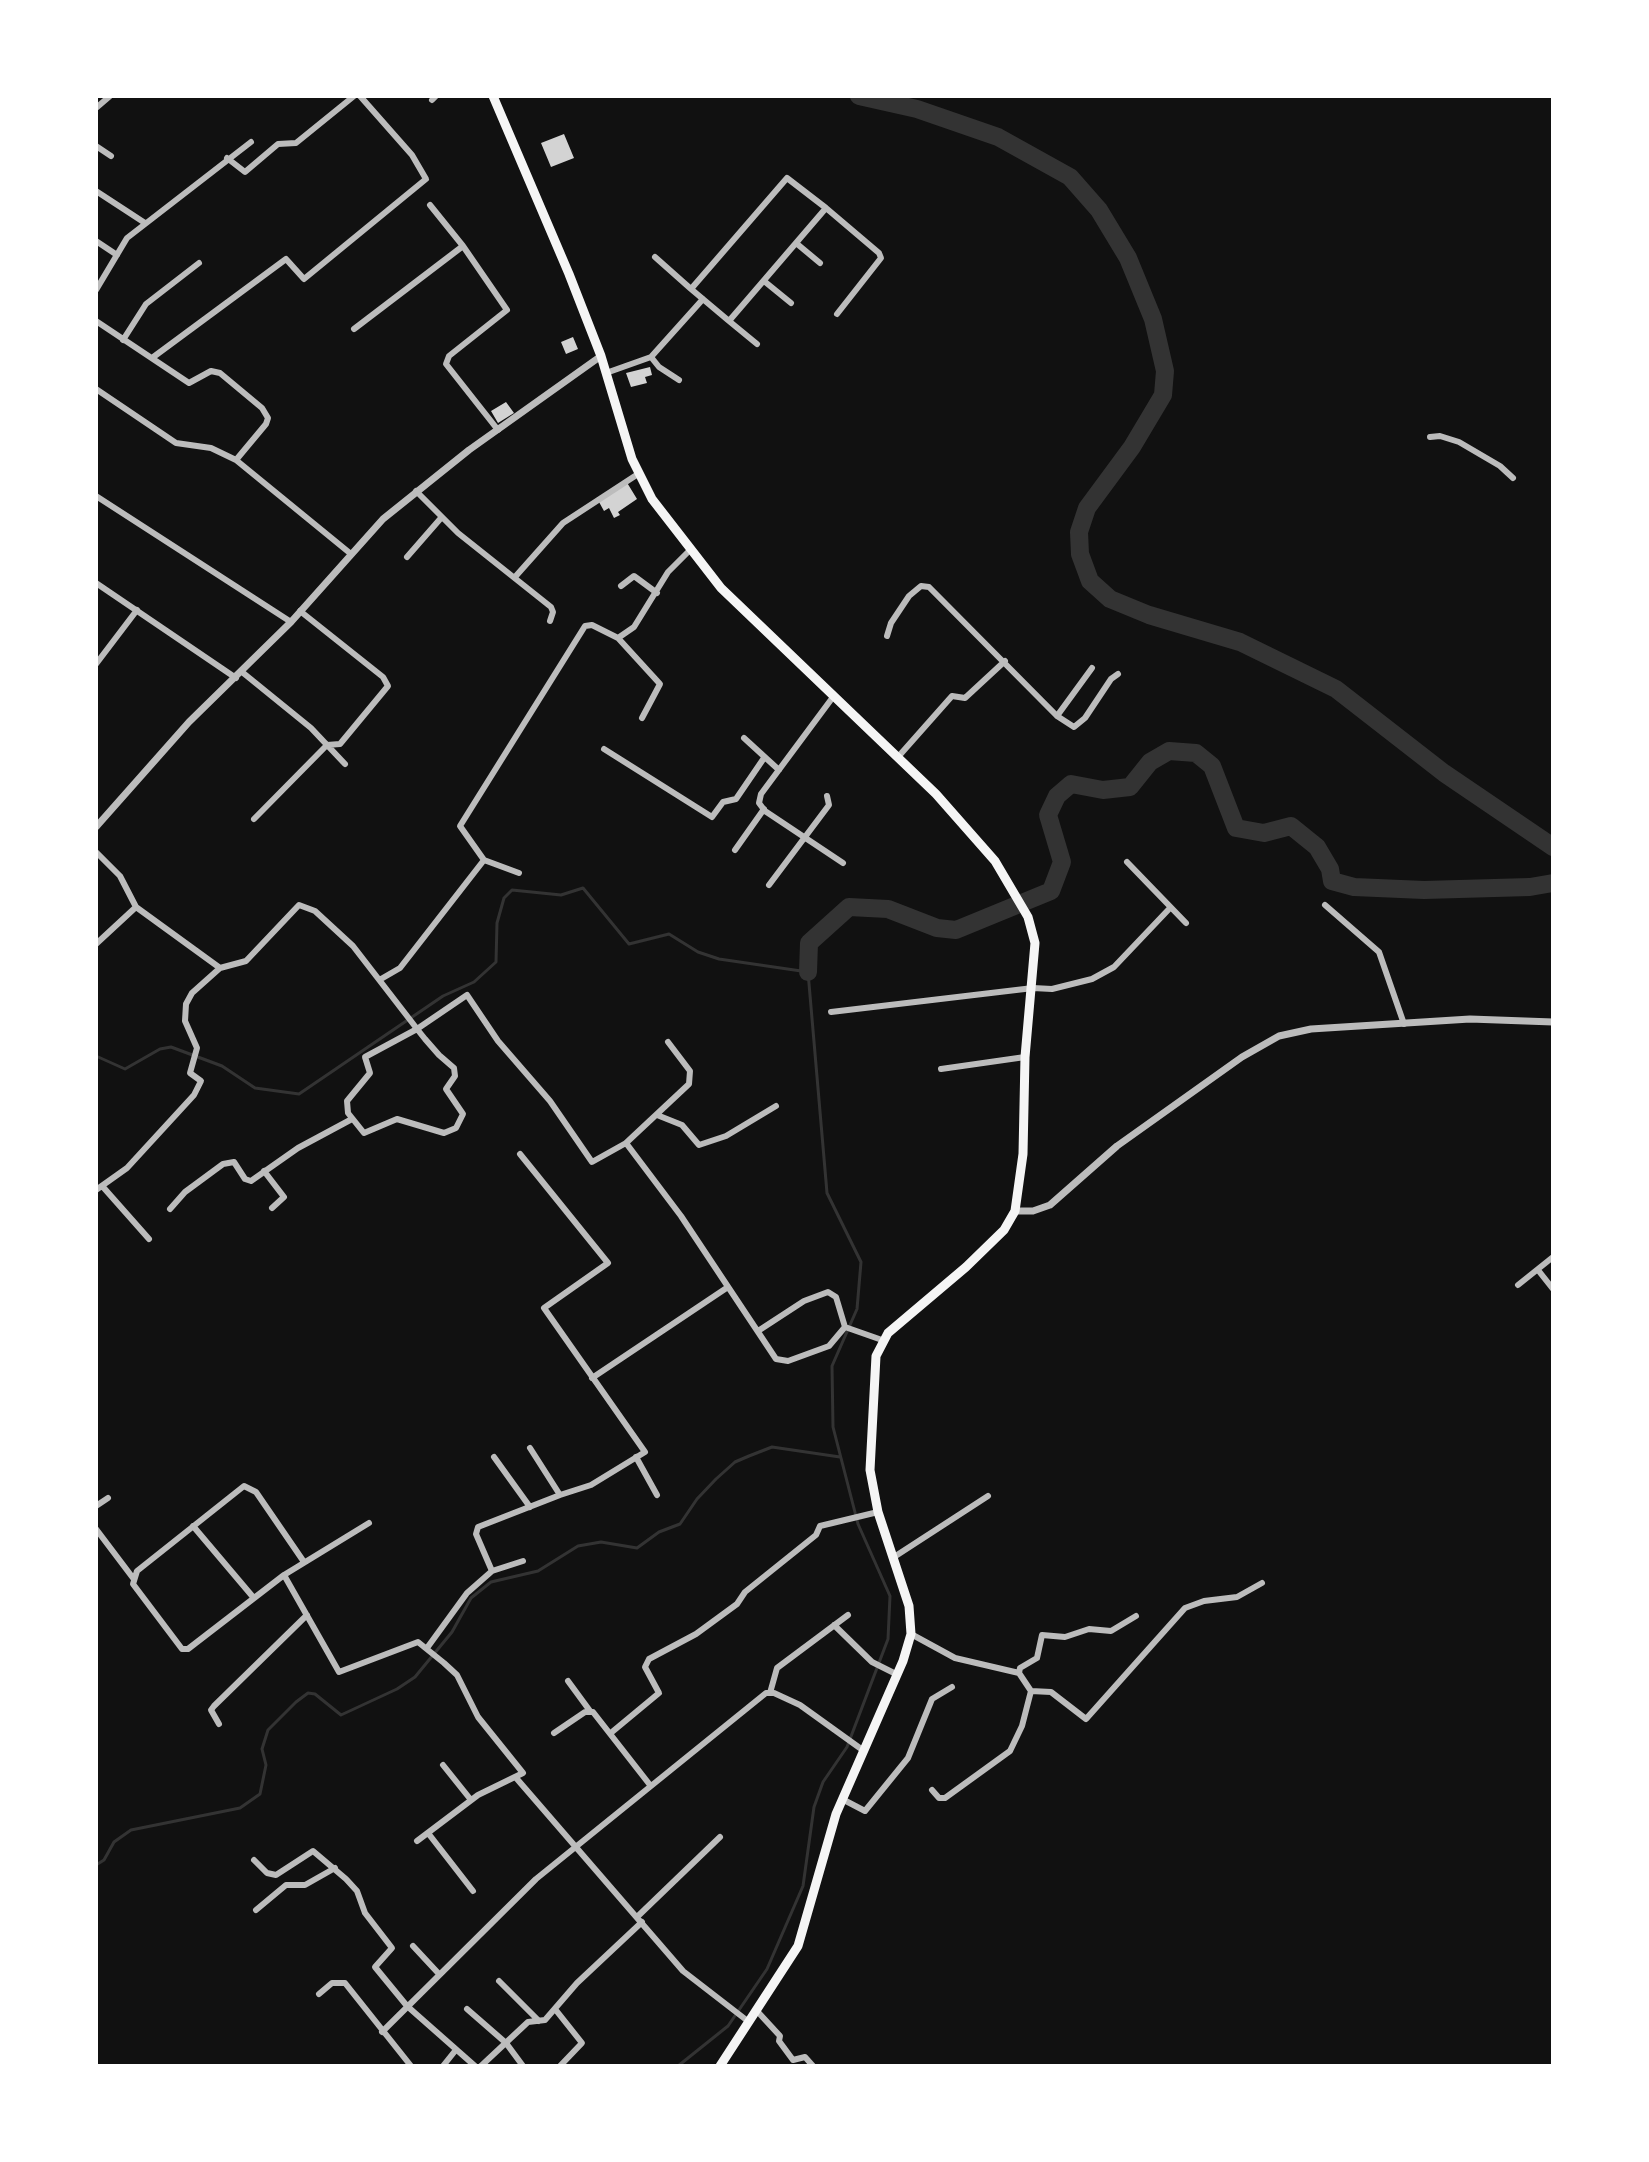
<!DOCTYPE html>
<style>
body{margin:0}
#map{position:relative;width:1649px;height:2162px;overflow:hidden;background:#111;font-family:Inter,sans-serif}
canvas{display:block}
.frame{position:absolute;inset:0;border:98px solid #fff;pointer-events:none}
</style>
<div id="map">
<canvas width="1649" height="2162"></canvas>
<div class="frame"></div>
</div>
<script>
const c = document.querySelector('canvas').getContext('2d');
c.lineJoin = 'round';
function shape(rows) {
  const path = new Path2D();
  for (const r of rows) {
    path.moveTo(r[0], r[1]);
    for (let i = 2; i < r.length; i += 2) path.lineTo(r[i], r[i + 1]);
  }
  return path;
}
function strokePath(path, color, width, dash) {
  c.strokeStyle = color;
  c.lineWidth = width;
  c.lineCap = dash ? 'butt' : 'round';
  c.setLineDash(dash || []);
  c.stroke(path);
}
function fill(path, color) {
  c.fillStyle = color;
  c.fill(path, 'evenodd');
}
strokePath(shape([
 [96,1056,125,1069,160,1049,171,1047,222,1066,255,1088,299,1094,443,996,474,982,496,962,497,923,504,898,512,890,561,895,583,888,629,944,669,934,698,952,719,959,808,972,827,1193,861,1262,857,1309,832,1366,833,1427,858,1524,890,1596,888,1639,847,1747,823,1782,814,1807,803,1886,767,1969,728,2026,678,2066],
 [96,1865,104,1860,114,1842,131,1830,240,1808,260,1794,266,1765,262,1749,268,1730,296,1702,308,1693,315,1694,341,1715,397,1689,415,1677,452,1632,471,1598,491,1582,538,1571,578,1546,601,1542,637,1548,659,1532,680,1524,697,1499,716,1479,735,1462,749,1456,772,1447,840,1457]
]), '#333', 3);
strokePath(shape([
 [859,96,917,109,998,137,1070,177,1099,210,1128,258,1153,319,1165,371,1163,395,1132,447,1087,508,1079,532,1080,554,1090,581,1110,599,1149,615,1240,642,1336,689,1444,773,1553,847],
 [808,972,809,943,849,907,888,909,937,928,956,930,1051,891,1062,862,1048,815,1057,796,1071,784,1103,790,1130,787,1150,762,1169,751,1196,753,1212,766,1236,828,1264,833,1291,826,1317,847,1330,869,1332,881,1354,887,1424,890,1530,887,1553,883]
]), '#333', 18);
fill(shape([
 [564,134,574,158,551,167,541,143],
 [573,337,578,349,566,354,561,342],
 [650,367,652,375,645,377,647,383,631,387,626,373],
 [506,402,514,413,498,423,491,411],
 [626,481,637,499,618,512,620,515,614,518,609,508,604,511,599,502]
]), '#d3d3d3');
strokePath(shape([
 [432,100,436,96],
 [96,108,110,96],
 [96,146,111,156],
 [227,158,245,172,278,144,296,143,354,96],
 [96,191,145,223],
 [430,205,463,246],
 [826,208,729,321,691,289,787,178,826,208,879,253,881,258,837,314],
 [96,241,117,255],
 [796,243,820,263],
 [655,257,691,289],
 [764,281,791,303],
 [96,290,127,238,251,142],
 [96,321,189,383,211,371,220,373,262,408,268,418,266,424,236,460],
 [729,321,757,344],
 [354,329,463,246,507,310,449,356,446,364,498,430],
 [123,340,146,304,199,263],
 [651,357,659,367,679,380],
 [152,358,286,259,304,279,426,179,412,155,360,96],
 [606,373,651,357,703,299],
 [96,389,176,443,211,448,236,460,351,554],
 [1430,437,1440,436,1459,442,1500,466,1513,478],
 [416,491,458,533,551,607,553,612,550,621],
 [96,496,291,622],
 [407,557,441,518],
 [515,577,563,523,638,474],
 [96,583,236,678],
 [621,586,634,576,657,593],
 [887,636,891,623,909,596,921,586,929,587,1057,716,1074,727,1085,718,1111,679,1118,674],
 [618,638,634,627,668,572,689,551],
 [96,664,137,610],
 [242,672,311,728,345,764],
 [833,697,761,794,759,803,765,811,843,863],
 [1057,716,1092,668],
 [744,738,779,770],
 [604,749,712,817,723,802,736,799,764,758],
 [898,757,952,696,965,698,1005,661],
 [254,819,327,745,340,744,388,686,383,677,300,611],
 [735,850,764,809],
 [96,852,120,876,136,907,220,968,246,961,299,905,315,911,353,946,414,1025,417,1029,425,1039,439,1055,454,1068,455,1076,446,1089,463,1114,456,1128,444,1133,397,1119,364,1133,348,1113,347,1101,370,1073,365,1057,417,1029,467,995,498,1041,550,1101,592,1162,626,1143],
 [484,860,460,826,585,626,592,625,618,638,660,684,642,718],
 [484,860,519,873],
 [1127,862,1186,923],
 [769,885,829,805,827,796],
 [1325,905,1379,952,1404,1024],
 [96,944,136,907],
 [381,979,400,968,484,860],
 [831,1012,1033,988,1052,989,1092,979,1114,967,1170,908],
 [668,1042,690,1071,689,1084,626,1143,681,1216,776,1359,788,1361,829,1346,845,1327,882,1340],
 [941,1069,1025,1057],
 [657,1115,682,1125,699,1145,726,1136,776,1106],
 [520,1154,608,1263,544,1308,645,1452,591,1485,560,1495],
 [264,1171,284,1197,272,1208],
 [103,1187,149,1239],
 [96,1190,127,1168,194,1095,201,1081,190,1073,197,1048,185,1021,186,1004,192,993,220,968],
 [170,1209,185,1192,223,1164,234,1162,245,1179,251,1181,298,1148,352,1119],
 [1538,1270,1553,1289],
 [1518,1285,1553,1257],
 [758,1331,804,1301,828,1292,836,1297,845,1327],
 [592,1378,728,1287],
 [494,1457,530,1507],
 [636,1457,657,1495],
 [96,1506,108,1498],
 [193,1526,253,1597],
 [96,1529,133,1578],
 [894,1557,988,1496],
 [304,1562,256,1492,244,1486,137,1571,133,1584,182,1649,188,1649,284,1575,339,1672,418,1642,444,1663,457,1675,478,1717,523,1773,478,1795,417,1841],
 [492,1571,476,1534,478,1527,560,1495,530,1448],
 [284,1575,369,1523],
 [834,1625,872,1662,898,1675],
 [911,1634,955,1658,1019,1673,1031,1691,1051,1692,1086,1719,1185,1608,1204,1601,1237,1597,1262,1583],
 [427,1648,467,1593,492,1571,523,1561],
 [1019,1673,1020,1668,1037,1658,1042,1635,1065,1637,1089,1629,1111,1631,1136,1616],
 [568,1681,590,1711],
 [770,1693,777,1668,848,1615],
 [219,1724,211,1710,214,1706,307,1615],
 [612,1732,659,1693,645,1667,649,1659,696,1634,737,1604,745,1592,816,1535,820,1526,878,1512],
 [554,1733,585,1712,593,1712,650,1785],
 [443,1765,471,1800],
 [517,1779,683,1971,749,2022],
 [932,1790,939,1798,945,1798,1010,1751,1022,1726,1031,1691],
 [842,1799,865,1811,908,1758,932,1699,952,1687],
 [428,1833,473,1891],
 [254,1860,267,1873,276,1875,313,1851,346,1879,357,1891,365,1913,392,1948,375,1967,407,2006,475,2066],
 [256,1910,286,1885,305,1885,335,1868],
 [637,1917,720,1837],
 [413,1946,439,1974],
 [499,1981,539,2021],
 [319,1994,332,1983,345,1983,411,2066],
 [467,2009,506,2043,523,2066],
 [555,2009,582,2043,560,2066],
 [757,2011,780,2036,779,2041,793,2060,805,2057,813,2066],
 [382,2032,536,1879,766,1693,774,1693,800,1705,864,1751],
 [443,2066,455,2051],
 [481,2066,528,2022,545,2020,577,1983,642,1922]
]), '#bcbcbc', 6);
strokePath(shape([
 [96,827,189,722,291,622,383,519,469,450,601,356],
 [1015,1211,1033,1211,1050,1205,1117,1146,1242,1057,1279,1036,1311,1029,1470,1019,1553,1022]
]), '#bcbcbc', 7);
strokePath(shape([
 [493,96,569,274,601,356,632,459,652,499,721,588,936,794,995,861,1028,917,1035,943,1025,1057,1023,1154,1015,1211,1004,1230,966,1267,888,1333,876,1356,870,1470,878,1512,909,1606,911,1634,903,1661,836,1814,798,1946,720,2066]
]), '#f5f5f5', 9);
</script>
